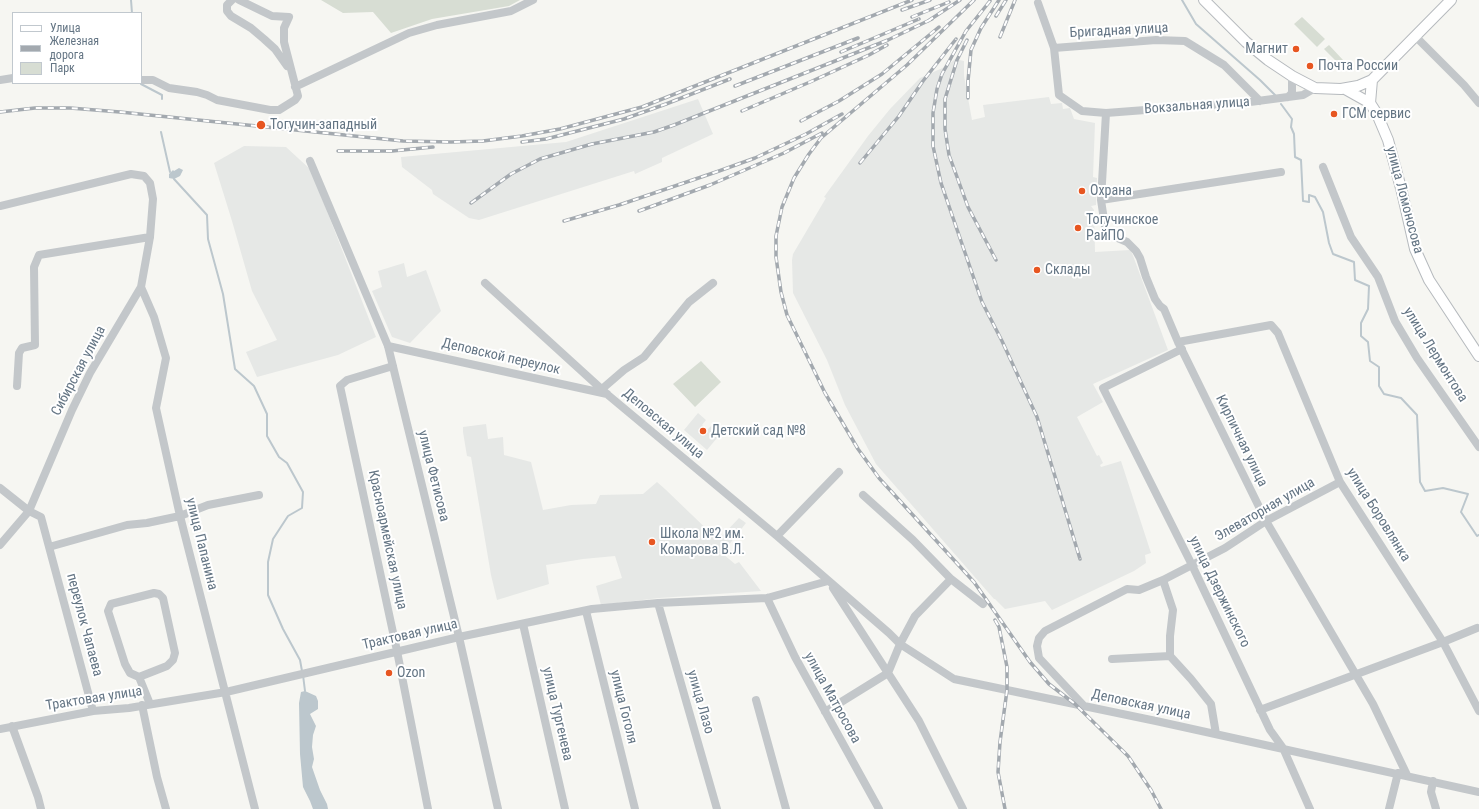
<!DOCTYPE html>
<meta charset="utf-8">
<style>
body{margin:0}
#map{position:relative;width:1479px;height:809px;overflow:hidden;background:#f6f6f2;font-family:"Roboto Condensed",sans-serif}
canvas{display:block}
.legend{position:absolute;left:12px;top:12px;width:130px;height:72px;box-sizing:border-box;background:#fff;border:1px solid #c1c8ce;margin:0;padding:5px 7px;list-style:none;font-size:12px;color:#647584}
.legend li{display:flex;align-items:center;gap:8px;height:20px}
.legend b{width:20px;border:1px solid #c1c8ce}
</style>
<div id="map">
<canvas width="1479" height="809"></canvas>
<ul class="legend">
<li><b style="height:5px;background:#fff"></b>Улица</li>
<li><b style="height:5px;background:#a3a9af"></b>Железная дорога</li>
<li><b style="height:11px;background:#d7ddd3"></b>Парк</li>
</ul>
</div>
<script>
const c = document.querySelector('canvas').getContext('2d');
c.lineJoin = 'round';
function fill(path, color) {
  c.fillStyle = color;
  c.fill(path, 'evenodd');
}
function shape(rows) {
  const path = new Path2D();
  for (const r of rows) {
    path.moveTo(r[0], r[1]);
    for (let i = 2; i < r.length; i += 2) path.lineTo(r[i], r[i + 1]);
  }
  return path;
}
function strokePath(path, color, width, dash) {
  c.strokeStyle = color;
  c.lineWidth = width;
  c.lineCap = dash ? 'butt' : 'round';
  c.setLineDash(dash || []);
  c.stroke(path);
}
function drawText(font, color, halo, rows, align = 'center') {
  c.font = font + ' "Roboto Condensed",sans-serif';
  c.lineWidth = 4;
  c.setLineDash([]);
  c.textBaseline = 'middle';
  c.strokeStyle = halo;
  c.fillStyle = color;
  for (const [text, x, y, turn = 0] of rows) {
    c.save();
    c.translate(x, y);
    c.rotate((+turn || 0) * Math.PI / 180);
    c.textAlign = isNaN(turn) ? turn : align;
    if (halo) c.strokeText(text, 0, 0);
    c.fillText(text, 0, 0);
    c.restore();
  }
}
fill(shape([
 [955,59,964,61,964,76,972,120,985,117,983,105,1049,97,1051,104,1062,103,1063,109,1070,108,1074,119,1095,123,1093,177,1097,178,1096,205,1091,206,1094,210,1095,252,1130,250,1132,253,1168,350,1093,384,1103,402,1077,417,1097,456,1099,455,1103,463,1100,465,1101,467,1121,461,1151,553,1145,555,1146,563,1134,571,1052,610,1045,601,1005,609,995,599,994,599,876,464,845,405,827,360,793,293,792,260,793,254,826,198,824,197,868,136,890,109,920,78,947,66],
 [698,99,713,134,662,158,662,162,635,174,634,171,479,220,469,218,433,194,432,190,402,167,401,157,566,142],
 [244,146,286,147,311,170,376,337,338,355,257,377,246,352,277,340,252,291,232,221,214,163],
 [404,263,407,277,426,270,441,311,410,343,392,337,372,291,382,287,378,271],
 [698,413,706,420,702,425,707,430,713,424,722,432,707,450,684,430],
 [486,424,488,439,503,437,504,455,531,462,543,510,571,505,596,504,600,495,643,494,657,482,665,489,718,540,739,518,746,523,724,551,723,554,735,564,739,562,761,591,659,598,601,605,596,586,622,578,615,556,583,559,546,565,549,584,497,600,491,575,471,457,467,456,463,432,463,427]
]), '#e6e8e6');
fill(shape([
 [321,0,520,0,509,6,432,19,391,33,373,12,343,13],
 [1302,17,1325,39,1317,47,1294,24],
 [1329,45,1343,60,1339,64,1324,49],
 [701,361,721,382,695,407,673,384]
]), '#d7ddd3');
fill(shape([
 [179,168,183,170,180,176,174,179,169,178,169,174,173,170,174,171],
 [305,691,316,696,318,701,318,709,310,714,316,726,313,735,312,747,314,759,312,767,320,790,327,804,328,809,313,809,310,801,303,787,300,754,299,703,301,692]
]), '#bcc7cd');
strokePath(shape([
 [131,0,132,13],
 [1182,0,1196,24,1260,80,1275,95],
 [141,84,162,95,162,99],
 [1281,104,1292,119,1291,127,1294,134,1295,157,1301,160,1303,201,1309,202,1309,195,1315,197,1323,212,1329,243,1333,254,1354,262,1355,280,1369,286,1368,309,1361,323,1361,336,1368,342,1370,361,1379,367,1379,386,1384,394,1401,398,1417,415,1420,482,1425,491,1443,488,1468,494,1461,512,1477,536,1479,535],
 [161,132,170,172],
 [174,179,207,215,208,239,223,294,235,369,254,386,267,414,267,436,279,457,287,463,303,492,302,508,288,516,273,539,268,562,268,595,283,629,300,660,302,671],
 [303,675,305,691]
]), '#bcc7cd', 2);
const major = shape([
 [1204,0,1246,42,1268,60,1292,76,1315,88,1341,89,1358,86,1372,80,1451,0],
 [1372,80,1370,103,1377,114,1388,140,1402,192,1415,249,1429,280,1479,356],
 [1345,89,1370,103]
]);
strokePath(major, '#b6babe', 12);
strokePath(shape([
 [232,0,227,5,227,11,231,16,251,28,264,39,275,49,287,66],
 [1038,3,1054,48,1059,95,1082,111,1106,113,1250,102,1303,95,1315,88],
 [1416,37,1464,85,1479,103],
 [1054,48,1156,40,1185,41,1224,65,1260,101],
 [0,80,13,78],
 [141,80,153,80,169,88,197,92,207,95,217,100,270,110,279,110,295,100,298,96,284,42,284,28,289,17,272,16,239,0],
 [295,87,409,33,437,25,511,11,533,0],
 [1288,97,1292,93,1292,76],
 [1106,113,1101,200,1106,233,1127,242,1136,251,1140,258,1146,277,1155,299,1160,306,1164,309,1178,342,1266,521,1373,704,1407,775],
 [310,161,388,346,459,637,498,809],
 [1323,167,1351,237,1378,277,1395,321,1417,358,1479,447],
 [1101,200,1281,172],
 [0,206,131,174,144,176,150,183,153,199,150,237,141,287,90,373,72,410,29,511,0,545],
 [485,283,608,395,777,536,889,633,900,644,954,679,1156,721,1479,792],
 [141,287,154,317,166,358,156,408,180,516,255,809],
 [1178,342,1271,325,1278,333,1340,482,1443,642,1479,711],
 [388,346,607,394],
 [1182,349,1103,388,1192,565,1270,730,1283,748,1310,809],
 [393,366,347,380,340,386,397,651,428,809],
 [17,386,19,353,22,348,35,345,34,267,39,255,150,237],
 [602,389,624,370,644,357,689,302,713,283],
 [0,488,29,511,41,517,93,711],
 [863,495,913,540,951,579],
 [777,536,839,472],
 [49,547,127,525,147,523,180,516,208,505,259,495],
 [1163,580,1173,610,1170,636,1170,656,1191,679,1211,704,1216,734],
 [833,588,919,721,963,809],
 [154,593,159,594,163,598,175,653,173,660,167,666,139,677,130,673,125,664,108,611,111,604,154,593],
 [767,598,795,657,879,809],
 [658,603,717,809],
 [586,611,635,809],
 [523,624,565,809],
 [1112,659,1170,656],
 [139,677,150,704],
 [756,700,786,809],
 [142,705,157,777,166,809],
 [1084,706,1039,658,1037,646,1039,638,1045,631,1127,589,1139,590,1163,580,1225,548,1266,521,1340,482],
 [1260,710,1443,642,1477,628],
 [825,712,888,673,900,644,915,616,951,579,983,604],
 [12,726,38,797,41,809],
 [0,729,93,711,129,708,226,692,459,637,592,609,658,603,767,598,828,581],
 [1433,781,1431,792,1436,809],
 [1389,809,1398,773]
]), '#c3c7ca', 8);
strokePath(major, '#fff', 10);
const rail = shape([
 [974,0,907,65,821,138,809,154,794,178,782,207,776,236,776,257,781,292,787,315,825,393,858,449,879,478,974,582,1030,662,1049,684,1075,704,1128,756,1151,790,1161,809],
 [990,1,966,31,942,74,937,89,933,113,933,146,941,183,982,302,1002,341,1037,417,1080,559],
 [902,10,930,0],
 [996,16,1006,0],
 [912,17,949,2],
 [928,21,960,0],
 [1000,37,1015,0],
 [967,40,957,60,945,99,945,129,949,155,968,207,996,260],
 [841,52,919,19],
 [735,86,858,38],
 [968,98,968,81,971,50,981,28,999,0],
 [742,111,810,82,869,55,887,45],
 [0,112,35,108,70,108,120,112,403,141,451,142,483,141,522,136,560,129,642,107,912,0],
 [801,121,839,101,882,74,939,27],
 [522,142,546,139,624,119,666,104,730,79],
 [338,151,392,151,433,147],
 [860,163,899,116,923,81,956,39],
 [471,203,511,174,540,159,592,144,654,132,674,125,888,40,932,19],
 [639,211,710,185,784,153,822,133],
 [564,221,619,205,719,171,755,158,806,134,842,114],
 [995,620,999,627,1007,667,1007,690,1000,742,998,772,1005,809]
]);
strokePath(rail, '#a3a9af', 3.5);
strokePath(rail, '#fff', 2, [6]);
for (const [x, y, r, color] of [
 [1296,49,4,"#e75621"],
 [1310,66,4,"#e75621"],
 [1334,114,4,"#e75621"],
 [261,125,5,"#e75621"],
 [1082,191,4,"#e75621"],
 [1078,228,4,"#e75621"],
 [1037,270,4,"#e75621"],
 [703,431,4,"#e75621"],
 [652,542,4,"#e75621"],
 [389,673,4,"#e75621"]
]) {
  const dot = new Path2D();
  dot.arc(x, y, r, 0, 2 * Math.PI);
  c.fillStyle = color;
  c.fill(dot);
  strokePath(dot, '#fff', 1.5);
}
drawText('14px', '#647584', '#fff', [
 ["Бригадная улица",1119,31,-3],
 ["Вокзальная улица",1197,106,-4],
 ["улица Ломоносова",1404,200,75],
 ["улица Лермонтова",1435,355,58],
 ["Деповской переулок",501,357,13],
 ["Сибирская улица",79,371,-62],
 ["Деповская улица",663,424,40],
 ["Кирпичная улица",1241,441,64],
 ["улица Фетисова",433,476,76],
 ["Элеваторная улица",1265,510,-30],
 ["улица Боровлянка",1378,515,58],
 ["Красноармейская улица",387,540,78],
 ["улица Папанина",201,544,76],
 ["улица Дзержинского",1219,592,64],
 ["переулок Чапаева",84,625,75],
 ["Трактовая улица",410,635,-13],
 ["улица Матросова",832,698,61],
 ["Трактовая улица",94,699,-9],
 ["улица Лазо",700,702,74],
 ["Деповская улица",1141,705,12],
 ["улица Гоголя",623,707,76],
 ["улица Тургенева",557,714,77]
]);
drawText('14px', '#647584', '#fff', [
 ["Магнит",1288,49,"right"],
 ["Почта России",1318,66],
 ["ГСМ сервис",1342,114],
 ["Тогучин-западный",270,125],
 ["Охрана",1090,191],
 ["Тогучинское",1086,220],
 ["РайПО",1086,236],
 ["Склады",1045,270],
 ["Детский сад №8",711,431],
 ["Школа №2 им.",660,534],
 ["Комарова В.Л.",660,550],
 ["Ozon",397,673]
], 'left');
</script>
